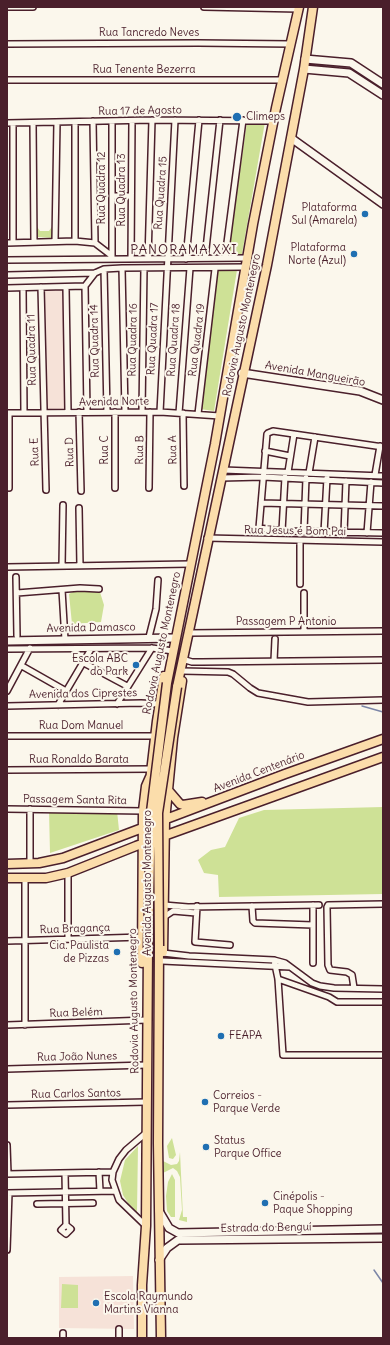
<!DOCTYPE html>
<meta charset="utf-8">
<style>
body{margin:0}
#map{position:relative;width:390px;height:1345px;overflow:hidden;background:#fbf7ec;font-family:Delius,sans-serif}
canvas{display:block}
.frame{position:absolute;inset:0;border:8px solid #4a1f2b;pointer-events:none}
</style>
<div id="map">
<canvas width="390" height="1345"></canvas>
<div class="frame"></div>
</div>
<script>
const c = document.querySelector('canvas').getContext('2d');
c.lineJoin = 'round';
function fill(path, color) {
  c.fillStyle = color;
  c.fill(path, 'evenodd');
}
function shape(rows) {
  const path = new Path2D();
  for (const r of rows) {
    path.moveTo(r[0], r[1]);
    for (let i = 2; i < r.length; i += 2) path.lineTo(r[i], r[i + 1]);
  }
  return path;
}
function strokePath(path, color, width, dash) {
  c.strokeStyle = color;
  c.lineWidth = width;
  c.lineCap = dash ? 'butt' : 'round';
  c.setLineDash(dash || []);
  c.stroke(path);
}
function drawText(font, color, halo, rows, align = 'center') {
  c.font = font + ' Delius,sans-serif';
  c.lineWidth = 4;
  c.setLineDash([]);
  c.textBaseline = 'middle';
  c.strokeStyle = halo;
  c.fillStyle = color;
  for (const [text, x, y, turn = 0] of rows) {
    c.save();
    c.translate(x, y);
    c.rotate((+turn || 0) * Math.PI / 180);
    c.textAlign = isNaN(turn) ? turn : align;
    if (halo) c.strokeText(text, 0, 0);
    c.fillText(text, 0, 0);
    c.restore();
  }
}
fill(shape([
 [42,289,65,289,67,411,45,413],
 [133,1276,134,1329,59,1328,59,1277]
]), '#f6e2d8');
fill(shape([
 [247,122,265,122,242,254,228,255],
 [55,222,55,238,38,237,36,235,35,224,40,231,49,231],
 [237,270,214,411,200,409,216,271],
 [80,588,99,589,104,605,101,622,72,624,69,594],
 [383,807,383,894,219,897,218,875,204,873,198,860,211,850,225,847,239,818,264,810],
 [49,810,117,811,119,830,50,853],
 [172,1138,176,1155,173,1159,169,1158,167,1146],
 [138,1146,137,1212,128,1203,123,1195,120,1181,125,1160],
 [180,1152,183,1217,187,1217,187,1222,179,1220,182,1210,180,1177,177,1171,173,1168,163,1173,163,1161,171,1165,177,1164,179,1161],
 [172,1174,175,1180,175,1217,171,1217,167,1211,166,1196,168,1182],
 [62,1284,78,1285,78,1308,61,1308]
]), '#cee196');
strokePath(shape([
 [362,706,383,712],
 [374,1270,383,1283]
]), '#7c86a7', 1.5);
const street = shape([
 [7,7,33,7],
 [204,7,298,9],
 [7,44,198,43,291,44],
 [7,80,281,80],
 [93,121,95,243],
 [75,122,75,241],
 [7,123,152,120,273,121],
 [13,123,13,243],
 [33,123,34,242],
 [112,196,131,196],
 [55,241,57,122],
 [7,243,75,241,95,243,112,256],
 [112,255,112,121],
 [205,258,220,120],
 [225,258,243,120],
 [131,259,132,121],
 [148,259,152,120],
 [186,259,199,120],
 [7,260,247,258],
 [122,268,125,412],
 [104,269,107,412],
 [7,275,95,273,104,269,122,268,246,267],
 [85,286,87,412],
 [41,287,46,490],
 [7,288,85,286,95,273],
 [23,288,24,413],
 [66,288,68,412],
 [79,412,81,491],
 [115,412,115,488],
 [142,412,144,268],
 [160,412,175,120],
 [7,413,160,412,220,416],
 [9,413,9,488],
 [179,413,190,268],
 [183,413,184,486],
 [198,414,215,269],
 [383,447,273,431,268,433,267,434,259,528,282,531,383,533],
 [265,451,290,456],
 [223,470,383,476],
 [288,472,294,434],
 [309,473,315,437],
 [375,475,380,446],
 [221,478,263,477,383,483],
 [149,488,150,412],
 [261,503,383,506],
 [79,508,80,566],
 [282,531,285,477],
 [304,531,306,478],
 [324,533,327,478],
 [344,533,346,481],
 [367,533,371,482],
 [207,538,383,542],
 [62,566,63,505],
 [7,567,190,564],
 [16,577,17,636],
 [300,584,300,541],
 [62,590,65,640],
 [17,593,80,588,99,589],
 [304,632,304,593],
 [189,633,383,631],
 [149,637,156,609,158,580],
 [7,649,152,648,173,651],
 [182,659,192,662,202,662,383,660],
 [274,661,275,639],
 [82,662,127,686],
 [22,666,66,691],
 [182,671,228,672,233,674,250,688,258,693,308,702,383,700],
 [7,691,30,648],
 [117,704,152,648],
 [58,705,91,649],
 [7,706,141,703,159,704],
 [7,736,155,736],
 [7,770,151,769],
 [7,809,143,811],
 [30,809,30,864],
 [68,873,68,939],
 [25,878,25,1025],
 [164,905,188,907,319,905],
 [197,906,195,942,230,945],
 [252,906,253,921,255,923,313,925],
 [164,917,173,911,196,913],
 [7,941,143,937],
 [163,953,189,956,274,960,285,963,312,983,320,986,334,988,383,989],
 [274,960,278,979,283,1055,383,1055],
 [162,961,290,967],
 [313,963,313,905],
 [278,979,329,997,337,1002,383,1002],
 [354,988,352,975,347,972,330,970,328,965,327,907,328,905,383,904],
 [7,1025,147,1020],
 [7,1069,147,1065],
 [7,1105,146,1102],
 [7,1145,8,1174],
 [99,1172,100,1191],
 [65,1173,66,1225,61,1230,66,1234,71,1229,66,1225],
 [7,1174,113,1172],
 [7,1193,115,1191],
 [37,1204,93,1203],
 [146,1226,119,1200,112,1180,113,1172,119,1159,126,1150,146,1133],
 [7,1250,9,1193],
 [63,1338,63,1333],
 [119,1338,119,1329]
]);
const secondary = shape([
 [305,59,351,63,383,84],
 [304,69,349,73,383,95],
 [291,138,383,204],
 [242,373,360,391,383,400],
 [7,641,175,638],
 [159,1211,169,1228,178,1233,383,1229],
 [159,1260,167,1248,178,1240,383,1238]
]);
const primary = shape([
 [167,683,215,444,253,224,276,108,299,7],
 [177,687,267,265,304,69,313,7],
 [150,781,157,721,164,676],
 [168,790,180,804,183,805,202,802],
 [7,864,39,863,63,858,285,774,383,739],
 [7,878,46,878,68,873,136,846,383,757],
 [159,946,158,1143,161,1338],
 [163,952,165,821,173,738,182,681],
 [142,963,143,811,146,786,150,777],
 [142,1338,142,1285,146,1226,148,948]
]);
strokePath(street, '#4a1f2b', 8);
strokePath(secondary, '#4a1f2b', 10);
strokePath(primary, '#4a1f2b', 11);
strokePath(street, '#fbf7ec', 5);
strokePath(secondary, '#fbf7ec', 7);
strokePath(primary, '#fbddab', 8);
const primaryBridge = shape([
 [159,946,158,813,177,687],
 [148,948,151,812,167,683]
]);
strokePath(primaryBridge, '#4a1f2b', 11, []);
strokePath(primaryBridge, '#fbddab', 8);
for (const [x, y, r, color] of [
 [237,117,5,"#1f6fb2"],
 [365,214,4,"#1f6fb2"],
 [354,254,4,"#1f6fb2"],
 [136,665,4,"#1f6fb2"],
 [117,952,4,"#1f6fb2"],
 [221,1036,4,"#1f6fb2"],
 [205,1102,4,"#1f6fb2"],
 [206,1147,4,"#1f6fb2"],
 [265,1203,4,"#1f6fb2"],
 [96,1303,4,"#1f6fb2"]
]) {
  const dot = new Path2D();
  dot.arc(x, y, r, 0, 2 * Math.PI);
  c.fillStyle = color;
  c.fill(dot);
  strokePath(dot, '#fbf7ec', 1.5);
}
drawText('11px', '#4a1f2b', '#fbf7ec', [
 ["Rua Tancredo Neves",149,33],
 ["Rua Tenente Bezerra",144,70],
 ["Rua 17 de Agosto",140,111,-1],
 ["Rua Quadra 12",102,188,-90],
 ["Rua Quadra 13",122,190,-90],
 ["Rua Quadra 15",161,193,-86],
 ["Rodovia Augusto Montenegro",242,325,-78],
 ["Rua Quadra 17",153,339,-87],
 ["Rua Quadra 16",133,340,-89],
 ["Rua Quadra 18",174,340,-86],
 ["Rua Quadra 19",197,340,-83],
 ["Rua Quadra 14",95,341,-91],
 ["Rua Quadra 11",32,350,-91],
 ["Avenida Mangueirão",315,374,10],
 ["Avenida Norte",114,402,-1],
 ["Rua C",105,450,-90],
 ["Rua B",140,450,-89],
 ["Rua A",173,450,-91],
 ["Rua E",35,452,-92],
 ["Rua D",70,452,-91],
 ["Rua Jesus é Bom Pai",295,531,1],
 ["Passagem P Antonio",286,622],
 ["Avenida Damasco",91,628,-1],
 ["Rodovia Augusto Montenegro",162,643,-78],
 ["Avenida dos Ciprestes",83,694,-1],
 ["Rua Dom Manuel",81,726],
 ["Rua Ronaldo Barata",79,760],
 ["Avenida Centenário",259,772,-21],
 ["Passagem Santa Rita",75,800,1],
 ["Avenida Augusto Montenegro",148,883,-90],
 ["Rua Bragança",75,929,-2],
 ["Rodovia Augusto Montenegro",134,1001,-91],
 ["Rua Belém",76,1013,-2],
 ["Rua João Nunes",77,1057,-1],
 ["Rua Carlos Santos",76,1094,-1],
 ["Estrada do Benguí",266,1228,-1]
]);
drawText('11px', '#4a1f2b', '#fbf7ec', [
 ["Climeps",246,117],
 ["Plataforma",357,208,"right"],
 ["Sul (Amarela)",357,221,"right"],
 ["Plataforma",346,248,"right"],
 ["Norte (Azul)",346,261,"right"],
 ["Escola ABC",128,659,"right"],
 ["do Park",128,672,"right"],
 ["Cia. Paulista",109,946,"right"],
 ["de Pizzas",109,959,"right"],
 ["FEAPA",229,1036],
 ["Correios -",213,1096],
 ["Parque Verde",213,1109],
 ["Status",214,1141],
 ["Parque Office",214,1154],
 ["Cinépolis -",273,1197],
 ["Paque Shopping",273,1210],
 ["Escola Raymundo",104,1297],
 ["Martins Vianna",104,1310]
], 'left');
c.letterSpacing = '1px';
drawText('13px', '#4a1f2b', '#fbf7ec', [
 ["PANORAMA XXI",184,250]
]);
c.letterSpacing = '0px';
</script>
